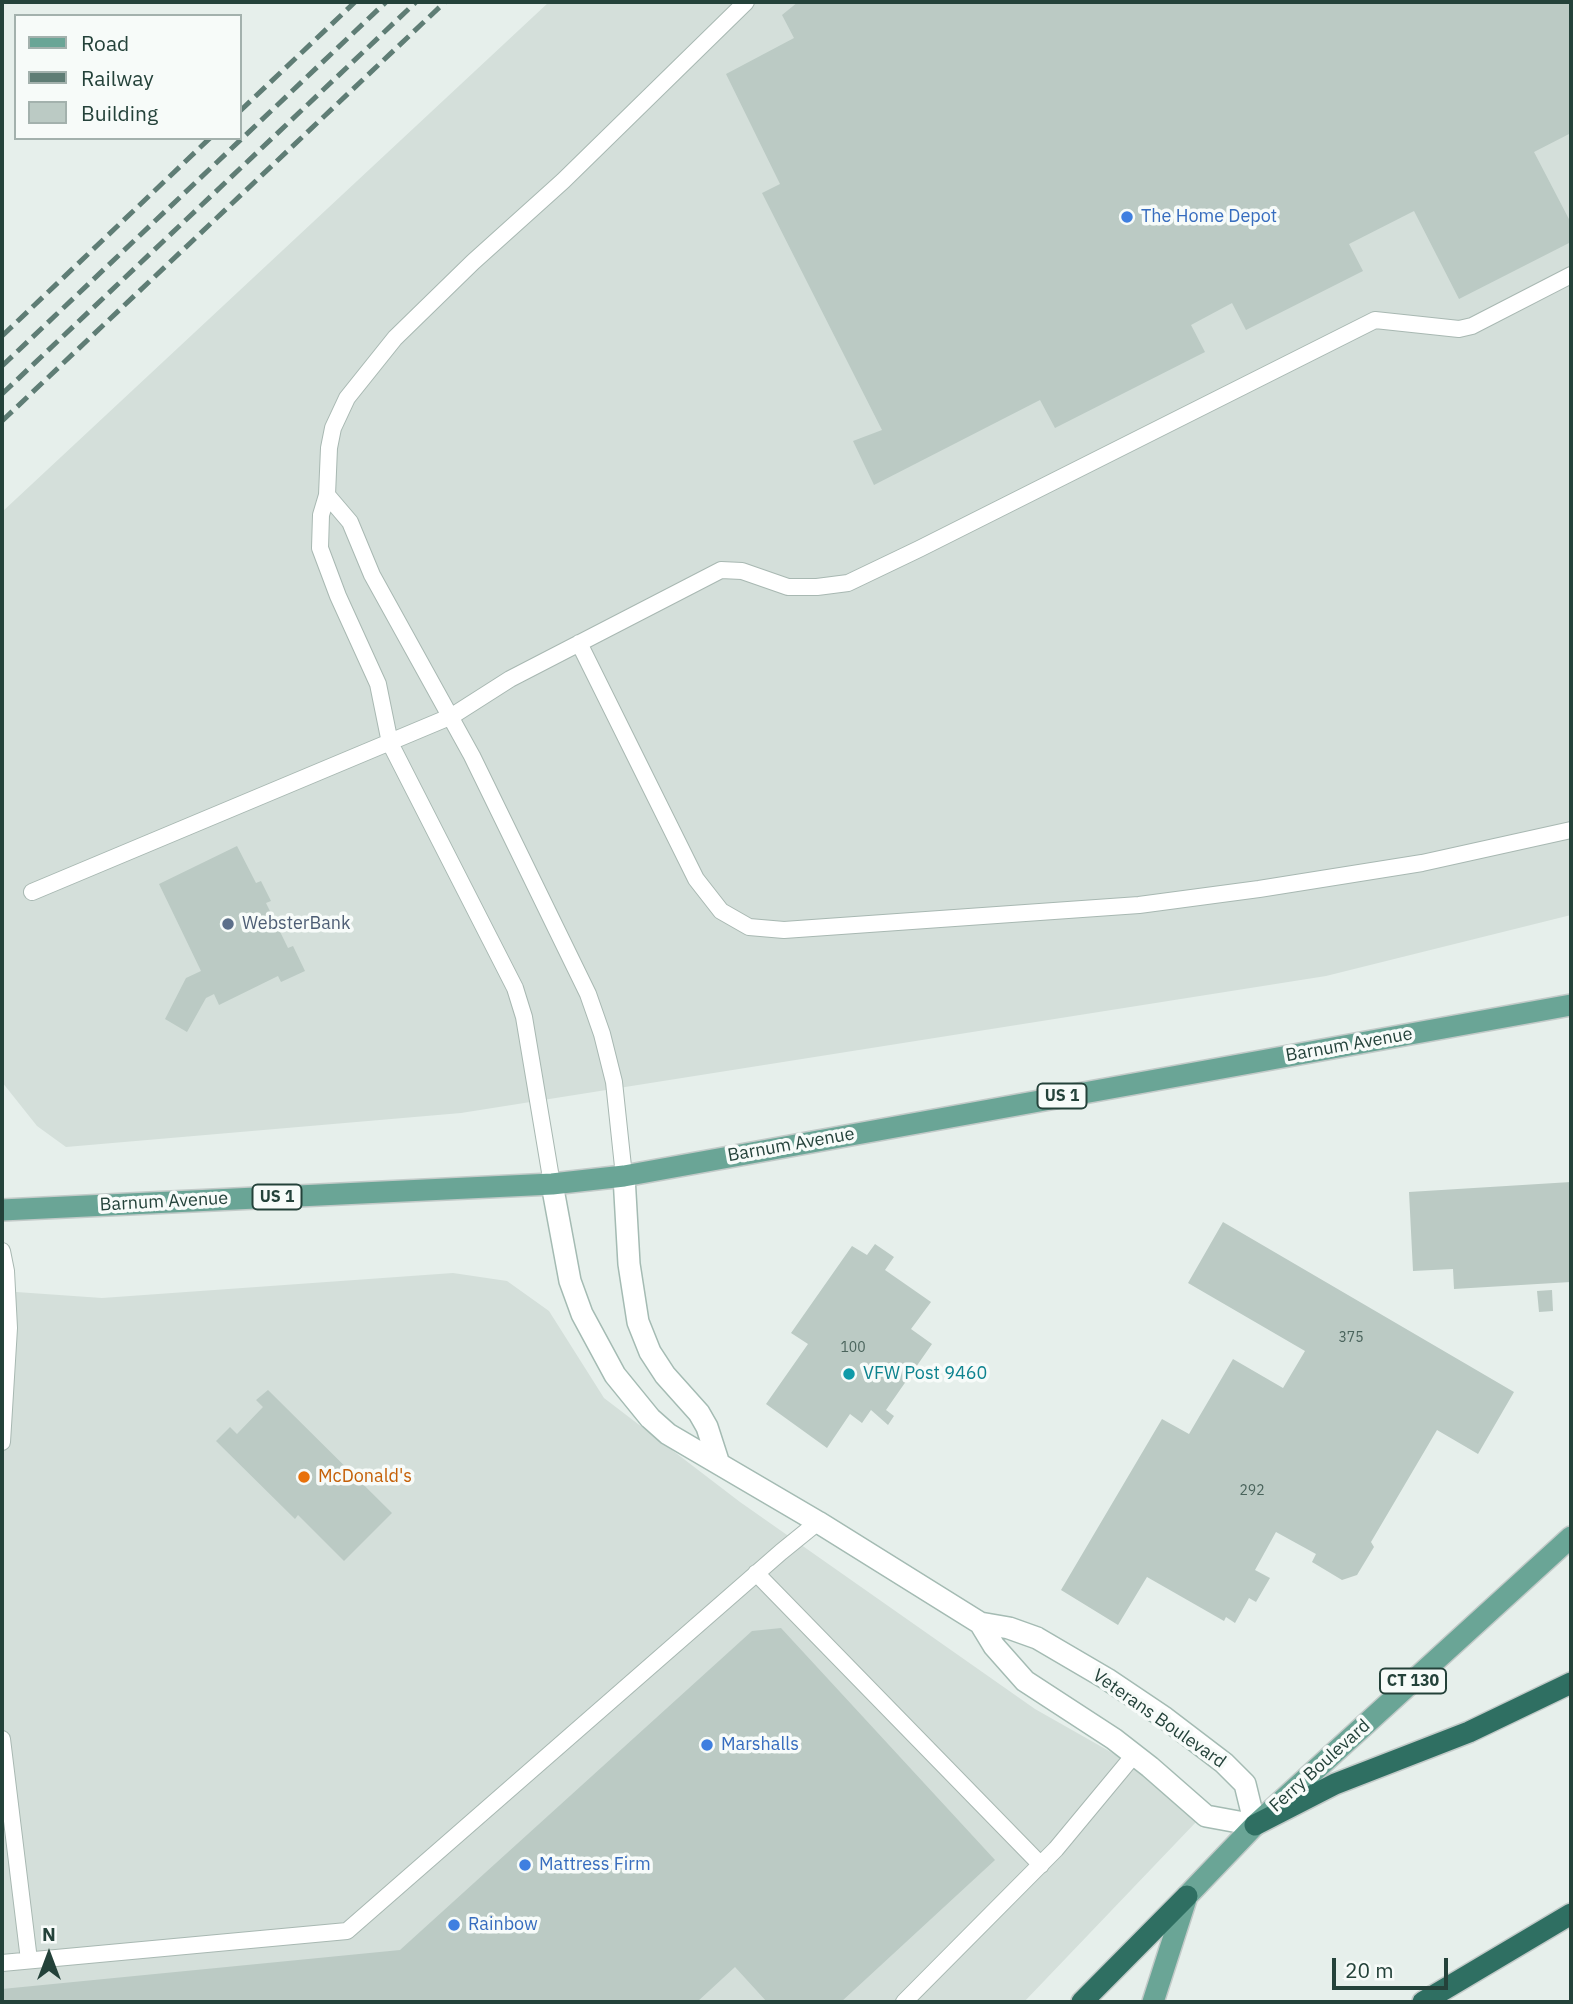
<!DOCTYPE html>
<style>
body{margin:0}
#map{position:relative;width:1573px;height:2004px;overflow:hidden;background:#e6efeb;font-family:"IBM Plex Sans",sans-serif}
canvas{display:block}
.frame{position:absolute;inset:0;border:4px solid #24423a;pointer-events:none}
.legend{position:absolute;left:14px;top:14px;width:228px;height:126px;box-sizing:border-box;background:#f7fbf9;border:2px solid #a3b1ad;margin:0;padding:9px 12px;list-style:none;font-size:21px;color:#24423a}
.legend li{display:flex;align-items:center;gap:14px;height:35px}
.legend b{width:35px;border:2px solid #a3b1ad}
.north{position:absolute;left:14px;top:1920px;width:70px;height:70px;-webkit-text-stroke:5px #f7fbf9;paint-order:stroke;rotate:0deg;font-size:19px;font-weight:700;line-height:28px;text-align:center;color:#24423a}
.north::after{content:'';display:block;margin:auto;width:24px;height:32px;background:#24423a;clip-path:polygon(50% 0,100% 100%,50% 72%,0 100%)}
.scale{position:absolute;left:1332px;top:1958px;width:116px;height:32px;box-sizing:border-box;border:4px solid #24423a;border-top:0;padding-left:9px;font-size:21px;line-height:24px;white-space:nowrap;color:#24423a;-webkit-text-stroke:5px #f7fbf9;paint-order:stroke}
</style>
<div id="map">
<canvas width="1573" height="2004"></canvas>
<div class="frame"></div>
<ul class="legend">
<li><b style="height:9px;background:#6aa596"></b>Road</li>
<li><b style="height:9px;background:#5f7d75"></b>Railway</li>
<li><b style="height:19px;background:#bbcac4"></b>Building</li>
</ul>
<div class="north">N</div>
<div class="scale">20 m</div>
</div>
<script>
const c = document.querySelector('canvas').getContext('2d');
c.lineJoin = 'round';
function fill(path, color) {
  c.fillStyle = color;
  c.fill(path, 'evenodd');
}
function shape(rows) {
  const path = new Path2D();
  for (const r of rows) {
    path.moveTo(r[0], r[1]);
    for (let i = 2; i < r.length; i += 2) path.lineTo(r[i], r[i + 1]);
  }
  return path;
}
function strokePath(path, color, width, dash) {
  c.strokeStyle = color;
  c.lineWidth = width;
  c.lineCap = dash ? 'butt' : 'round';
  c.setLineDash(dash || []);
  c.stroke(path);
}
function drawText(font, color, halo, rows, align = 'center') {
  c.font = font + ' "IBM Plex Sans",sans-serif';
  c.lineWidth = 7;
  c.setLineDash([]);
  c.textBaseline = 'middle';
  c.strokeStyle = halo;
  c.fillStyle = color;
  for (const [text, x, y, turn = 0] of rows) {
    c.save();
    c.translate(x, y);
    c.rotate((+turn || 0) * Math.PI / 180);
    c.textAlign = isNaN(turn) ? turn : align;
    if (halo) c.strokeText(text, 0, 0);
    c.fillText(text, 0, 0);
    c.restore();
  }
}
fill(shape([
 [549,2,1571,2,1571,915,1326,976,461,1113,66,1147,37,1126,2,1082,2,512],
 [453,1273,507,1281,549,1311,604,1398,740,1502,1035,1709,1183,1793,1197,1821,1024,2002,2,2002,2,1291,102,1298]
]), '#d4dfda');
fill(shape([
 [798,2,1571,2,1571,133,1534,152,1571,223,1571,242,1459,299,1414,211,1349,244,1363,271,1246,330,1232,303,1191,325,1205,352,1055,428,1040,400,874,485,853,441,882,430,762,193,780,184,726,74,794,38,782,15],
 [237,846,256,883,261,881,271,901,266,903,288,948,293,946,305,971,281,982,278,976,219,1005,214,994,206,998,187,1032,165,1019,186,978,201,971,159,884],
 [1571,1182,1571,1282,1454,1289,1453,1269,1413,1271,1409,1192],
 [1223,1222,1514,1392,1478,1454,1437,1430,1371,1542,1374,1547,1357,1575,1342,1580,1312,1562,1316,1554,1276,1532,1255,1570,1270,1578,1256,1602,1249,1598,1235,1623,1226,1617,1224,1621,1147,1577,1118,1625,1061,1590,1162,1419,1189,1434,1233,1359,1283,1388,1305,1351,1188,1283],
 [875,1244,894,1257,885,1270,931,1302,911,1329,932,1344,886,1410,894,1416,888,1425,871,1410,862,1423,850,1414,827,1448,766,1404,808,1344,791,1333,852,1246,867,1255],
 [1552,1290,1553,1311,1539,1312,1537,1291],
 [268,1390,392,1513,344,1561,298,1515,295,1519,216,1441,230,1427,237,1434,263,1407,256,1400],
 [781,1628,995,1860,841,2002,767,2002,735,1967,697,2002,2,2002,2,1989,400,1950,752,1631]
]), '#bbcac4');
const lane = shape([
 [327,495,350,522,372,575,472,756,588,994,602,1034,614,1082,624,1176],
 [579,643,696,879,721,911,749,927,784,930,1139,905,1259,889,1422,863,1571,830],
 [32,892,452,716,510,679,721,570,742,571,788,587,817,587,848,583,919,549,1375,320,1459,329,1472,326,1571,275],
 [552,1184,524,1017,515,988,390,743,378,684,338,596,320,548,321,515,327,495,329,448,333,428,347,398,395,338,473,262,563,181,746,2],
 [2,1251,6,1271,9,1328,2,1442],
 [756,1573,1041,1865],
 [2,1739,29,1960],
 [2,1963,347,1931,781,1552,818,1522],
 [904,2002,1056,1849,1134,1755]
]);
const secondary = shape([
 [624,1176,629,1264,638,1322,650,1352,665,1375,699,1413,707,1427,718,1461],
 [552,1184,570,1281,582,1314,615,1375,650,1418,668,1434,818,1522,980,1623,1009,1628,1037,1638,1107,1679,1165,1718,1224,1763,1245,1784,1255,1825,1206,1816,1150,1767,1114,1739,1025,1681,994,1646,980,1623]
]);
const primary = shape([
 [2,1210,552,1184,624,1176,1571,1005],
 [1153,2002,1187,1896,1255,1825,1571,1537]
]);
const highway = shape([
 [1255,1825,1335,1784,1469,1732,1571,1683],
 [1082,2002,1187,1896],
 [1423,2002,1571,1914]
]);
strokePath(lane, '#a8b8b2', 18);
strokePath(secondary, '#a4bbb3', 24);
strokePath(primary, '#c2cac8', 24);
strokePath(highway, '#c2cac8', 24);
strokePath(lane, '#fff', 16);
strokePath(secondary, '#fff', 21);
strokePath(primary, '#6aa596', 21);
strokePath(highway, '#2f6f62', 21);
strokePath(shape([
 [240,111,355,2],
 [2,336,210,138],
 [2,366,386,2],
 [2,394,416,2],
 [2,421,445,2]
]), '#5f7d75', 5, [14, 7]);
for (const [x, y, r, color] of [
 [1127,217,7,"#3f7fe0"],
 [228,924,7,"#5c6f8a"],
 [849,1374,7,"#0f9aa8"],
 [304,1477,7,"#e8710a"],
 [707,1745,7,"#3f7fe0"],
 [525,1865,7,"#3f7fe0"],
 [454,1925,7,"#3f7fe0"]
]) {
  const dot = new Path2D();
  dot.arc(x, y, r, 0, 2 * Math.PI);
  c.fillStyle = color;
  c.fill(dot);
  strokePath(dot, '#f7fbf9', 2.5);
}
drawText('14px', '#4a645c', null, [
 ["375",1351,1338],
 ["100",853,1348],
 ["292",1252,1491]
]);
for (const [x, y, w] of [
 [1062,1096,49],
 [277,1197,49],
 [1413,1681,66]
]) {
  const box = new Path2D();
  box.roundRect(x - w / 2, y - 12.5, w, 25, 5);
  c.fillStyle = '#f7fbf9';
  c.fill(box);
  strokePath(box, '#24423a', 2);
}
drawText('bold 16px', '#24423a', null, [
 ["US 1",1062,1096],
 ["US 1",277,1197],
 ["CT 130",1413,1681]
]);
drawText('18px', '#366cbe', '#f7fbf9', [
 ["The Home Depot",1141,217],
 ["Marshalls",721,1745],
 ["Mattress Firm",539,1865],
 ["Rainbow",468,1925]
], 'left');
drawText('18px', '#4e5e75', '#f7fbf9', [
 ["WebsterBank",242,924]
], 'left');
drawText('18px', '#24423a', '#f7fbf9', [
 ["Barnum Avenue",1349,1045,-10],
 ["Barnum Avenue",791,1145,-10],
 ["Barnum Avenue",164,1202,-3],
 ["Veterans Boulevard",1159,1719,35],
 ["Ferry Boulevard",1320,1766,-42]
]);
drawText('18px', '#0d838f', '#f7fbf9', [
 ["VFW Post 9460",863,1374]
], 'left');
drawText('18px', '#c56008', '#f7fbf9', [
 ["McDonald's",318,1477]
], 'left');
</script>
